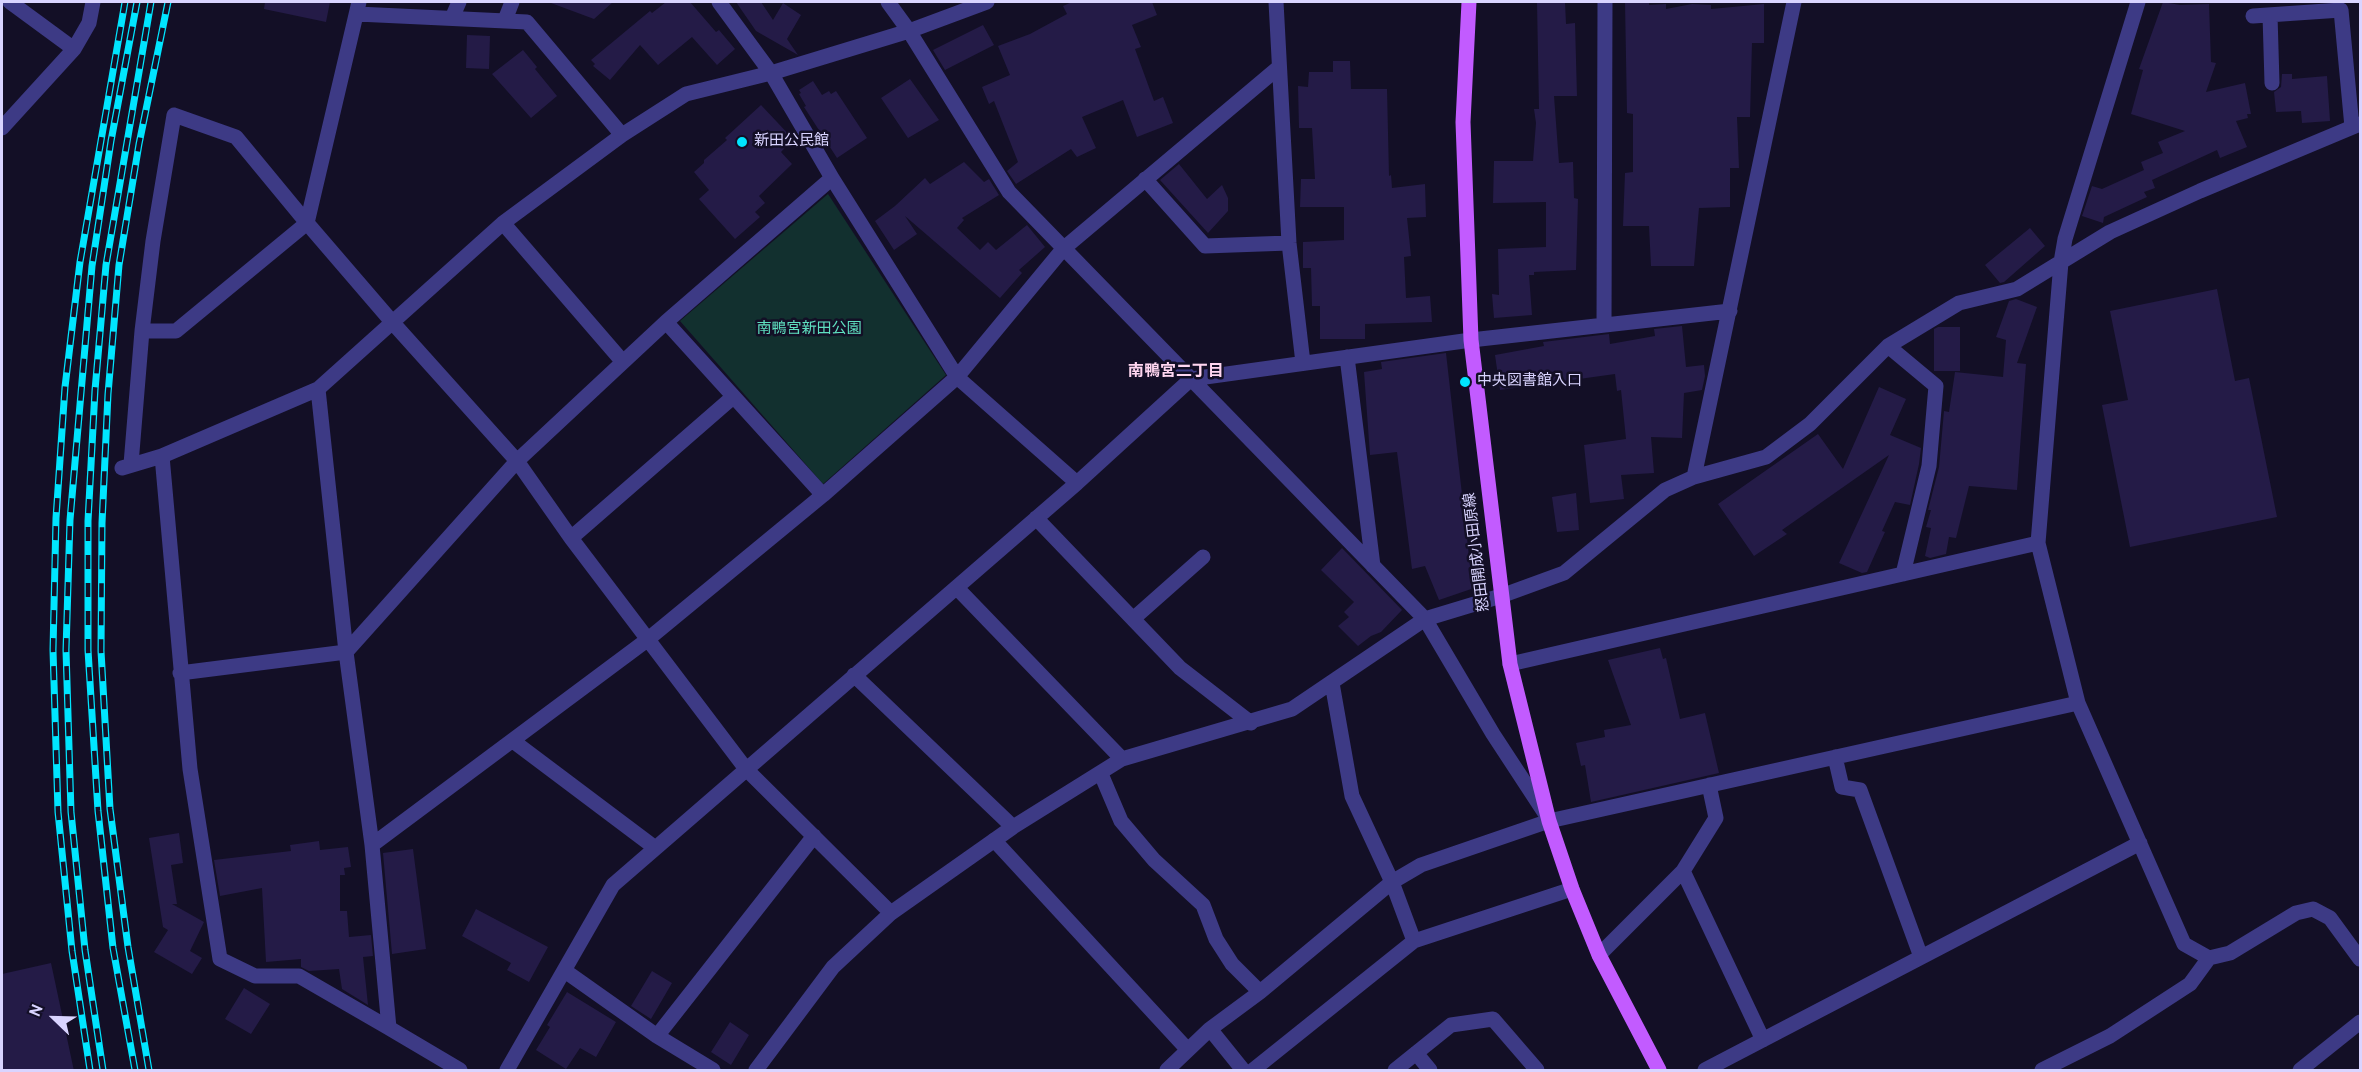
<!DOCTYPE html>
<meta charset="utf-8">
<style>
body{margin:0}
#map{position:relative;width:2362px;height:1072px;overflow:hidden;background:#130f26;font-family:Overpass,sans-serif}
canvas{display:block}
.frame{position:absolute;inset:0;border:3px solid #d9d4ff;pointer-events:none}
.north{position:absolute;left:24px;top:988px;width:60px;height:60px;-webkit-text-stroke:4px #130f26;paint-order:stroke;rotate:293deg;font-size:16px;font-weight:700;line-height:24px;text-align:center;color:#d9d4ff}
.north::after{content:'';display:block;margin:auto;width:21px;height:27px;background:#d9d4ff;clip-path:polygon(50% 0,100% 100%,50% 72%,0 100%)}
</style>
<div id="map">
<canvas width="2362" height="1072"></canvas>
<div class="frame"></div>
<div class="north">N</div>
</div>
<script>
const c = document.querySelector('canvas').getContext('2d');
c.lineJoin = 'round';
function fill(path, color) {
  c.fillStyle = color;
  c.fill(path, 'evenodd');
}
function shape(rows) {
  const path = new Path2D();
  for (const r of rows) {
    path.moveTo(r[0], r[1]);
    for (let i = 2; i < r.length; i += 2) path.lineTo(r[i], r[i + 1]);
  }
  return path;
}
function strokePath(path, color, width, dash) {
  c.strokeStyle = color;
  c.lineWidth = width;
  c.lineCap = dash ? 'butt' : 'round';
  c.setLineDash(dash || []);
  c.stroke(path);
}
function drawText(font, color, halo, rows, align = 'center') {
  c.font = font + ' Overpass,"Noto Sans JP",sans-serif';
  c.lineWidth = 5;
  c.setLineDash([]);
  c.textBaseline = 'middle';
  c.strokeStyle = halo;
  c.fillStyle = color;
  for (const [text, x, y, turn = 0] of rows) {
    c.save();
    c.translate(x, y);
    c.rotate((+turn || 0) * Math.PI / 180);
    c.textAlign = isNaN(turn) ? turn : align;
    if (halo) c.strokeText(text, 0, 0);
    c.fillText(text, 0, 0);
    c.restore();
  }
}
fill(shape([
 [828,194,946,375,823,484,680,321]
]), '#12302f');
fill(shape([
 [265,2,330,2,326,22,264,9],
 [551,2,613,2,594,19,551,3],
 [666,2,690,2,716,32,719,30,735,49,717,65,692,37,658,65,640,45,610,80,593,66,595,64,591,60,650,11,652,13],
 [736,2,761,2,773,20,783,3,801,15,787,39,798,55,756,31],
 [1072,2,1152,2,1157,15,1132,25,1141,47,1135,49,1154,101,1163,97,1173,123,1137,137,1123,100,1082,117,1096,148,1077,157,1071,149,1016,184,1007,171,1018,162,994,101,989,104,982,87,1010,75,998,46,1030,34,1067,14,1063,6],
 [1537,2,1565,2,1566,24,1575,23,1577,96,1554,96,1559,163,1573,162,1574,198,1578,199,1576,270,1534,272,1534,275,1529,275,1532,315,1494,318,1492,294,1499,295,1498,249,1546,247,1546,202,1493,203,1494,161,1533,161,1536,123,1534,109,1539,109],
 [1625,2,1649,2,1649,5,1666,4,1666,9,1692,4,1711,5,1711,9,1764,4,1764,43,1752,43,1750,117,1737,117,1739,168,1730,168,1730,207,1699,208,1694,266,1651,266,1649,226,1623,226,1625,173,1633,172,1633,114,1627,113],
 [2163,2,2180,5,2209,4,2211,62,2216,63,2206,92,2245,83,2251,114,2247,114,2248,118,2236,121,2247,147,2220,158,2217,150,2152,180,2155,188,2144,192,2147,197,2104,217,2103,223,2082,216,2092,186,2102,189,2144,170,2141,162,2163,153,2158,142,2185,131,2131,114,2143,70,2139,69],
 [983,25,994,45,945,70,933,50],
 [467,35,490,36,489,69,466,68],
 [523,50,537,67,535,69,557,96,531,118,492,74],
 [1333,61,1350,61,1351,89,1387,89,1389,176,1391,175,1392,188,1425,184,1426,217,1407,218,1411,256,1404,257,1406,298,1430,296,1432,322,1365,324,1365,339,1320,339,1320,306,1312,306,1311,268,1303,268,1303,242,1344,240,1344,207,1300,207,1301,179,1315,179,1312,128,1299,128,1298,86,1308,87,1309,72,1333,72],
 [2282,74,2292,74,2292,79,2327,76,2330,121,2302,123,2301,111,2276,112,2274,92,2281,87],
 [910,79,939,120,908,138,881,98],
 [813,81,822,95,829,91,831,94,836,91,867,138,837,158,804,107,806,106,799,94,801,93,799,90],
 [761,105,793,139,781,152,792,164,759,196,765,203,755,212,760,217,735,239,699,199,709,190,694,172,704,163,704,160,727,140,725,138],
 [964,162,984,182,989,179,999,195,962,218,964,220,957,228,980,250,988,242,996,250,1027,225,1045,247,1019,270,1022,273,1000,298,905,216,917,234,894,250,875,221,895,206,925,178,930,184],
 [1179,164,1207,199,1222,185,1228,198,1228,211,1208,233,1160,180],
 [2030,228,2045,246,2004,282,2000,283,1985,265],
 [2217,289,2235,381,2249,378,2277,517,2130,547,2102,405,2128,400,2110,311],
 [2016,299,2037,307,2017,363,2026,364,2017,490,1969,486,1956,538,1949,537,1946,554,1930,558,1925,556,1931,528,1926,527,1931,510,1928,510,1939,467,1944,411,1949,412,1955,372,2003,377,2006,340,1996,337,2009,301],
 [1682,326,1686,367,1704,365,1705,376,1702,390,1684,393,1682,438,1651,437,1654,473,1621,475,1624,499,1590,503,1584,445,1626,439,1621,390,1617,391,1615,374,1500,390,1495,355,1544,346,1543,342,1609,334,1610,344,1655,336,1654,329],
 [1938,327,1960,327,1960,371,1934,371,1934,329],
 [1446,353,1470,565,1480,586,1439,600,1425,566,1412,569,1397,452,1370,455,1364,372,1382,369,1381,362],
 [1879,387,1906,399,1890,435,1921,448,1919,464,1910,505,1895,502,1882,531,1885,532,1867,572,1862,573,1839,563,1889,455,1782,530,1787,534,1754,556,1718,504,1818,434,1843,469],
 [1576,493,1579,530,1557,532,1552,497],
 [1342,548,1402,610,1381,632,1371,636,1358,646,1338,626,1349,617,1344,612,1354,602,1321,570],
 [1660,648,1663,659,1666,658,1680,719,1705,713,1719,773,1591,802,1585,765,1581,766,1576,743,1605,737,1604,730,1631,725,1608,660],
 [179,833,183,863,171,865,177,904,172,904,204,922,190,951,202,958,192,974,154,952,168,930,163,927,149,838],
 [319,841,320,850,348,847,351,867,344,868,345,875,340,875,340,911,347,911,349,937,371,935,373,956,363,957,368,1005,342,989,339,969,309,971,301,967,301,959,266,962,262,888,220,896,214,860,291,851,290,845],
 [413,849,426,949,392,954,383,853],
 [476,909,548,947,529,982,507,970,511,963,462,936],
 [51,963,74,1071,2,1071,2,974],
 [652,971,672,983,651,1019,631,1006],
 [244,988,270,1004,251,1034,225,1019],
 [567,992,616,1022,596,1057,580,1048,566,1069,536,1050,550,1027,547,1025],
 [730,1022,749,1035,731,1065,711,1052]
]), '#241b47');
strokePath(shape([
 [10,2,74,49],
 [359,2,307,223,393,323,517,461,666,322,832,178,957,377,1077,483],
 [719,2,771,73,832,178],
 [888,2,909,31,1009,192,1425,619,1493,734,1548,818],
 [1276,2,1289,243,1303,363],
 [357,14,527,22,622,135],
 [2270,15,2272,83],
 [2253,16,2341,10,2352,127],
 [452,18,459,2],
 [505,20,512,2],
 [2360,124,2200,191,2110,232,2061,262,2038,543,2078,703,2184,944,2209,958,2230,953,2296,913,2313,909,2330,918,2360,959],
 [2,128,74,49,89,23,93,2],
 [1145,179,1205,246,1289,243],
 [503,223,623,362],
 [666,322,823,495],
 [1604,325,1605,2],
 [1888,346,1936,386,1929,466,1903,574],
 [1347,357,1373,566],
 [318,389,346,652,372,845,647,640,823,495,957,377,1063,249,1278,68],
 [162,456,190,769,220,959,255,976,299,976,389,1028],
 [131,464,142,331,153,241,174,115,236,137,307,223,176,331,142,331],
 [122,468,162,456,318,389,503,223,622,135,686,94,771,73,909,31,987,2],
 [1694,477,1766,457,1810,424,1888,346,1959,303,2017,289,2061,262,2065,239,2138,2],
 [1036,518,1180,668,1251,723],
 [571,538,733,397],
 [957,588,1122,759],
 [1133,619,1203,557],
 [1510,664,2038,543],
 [180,673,346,652,517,461,571,538,746,769,891,913],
 [854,675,1013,827],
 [1332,683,1352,796,1392,882,1414,941],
 [513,741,654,847],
 [1835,757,1842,787,1860,790,1921,957],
 [1101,774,1121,821,1154,860,1203,905,1216,939,1232,964,1260,992],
 [994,840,1187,1049],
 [372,845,389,1028,460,1070],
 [1683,871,1763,1040],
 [1599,955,1683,871,1716,818,1709,785],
 [565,971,657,1036,713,1070],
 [1210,1029,1243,1070],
 [657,1036,814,836],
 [1416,1053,1430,1070],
 [507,1070,613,885,1077,483,1191,379,1471,340,1730,311],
 [756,1070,833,967,891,913,1013,827,1122,759,1292,709,1425,619,1501,596,1564,573,1665,490,1694,477,1794,2],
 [1167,1070,1210,1029,1260,992,1392,882,1421,865,1549,821,2078,703],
 [1253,1070,1414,941,1572,889],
 [1395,1070,1451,1025,1493,1019,1537,1070],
 [1705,1070,2140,843],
 [2042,1070,2110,1036,2190,984,2209,958],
 [2300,1070,2360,1022]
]), '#3d3a85', 15);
strokePath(shape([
 [1469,2,1463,122,1471,340,1510,664,1549,821,1572,889,1599,955,1659,1070]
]), '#c25bff', 15);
const rail = shape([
 [90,1070,72,951,58,812,53,650,56,518,65,387,80,262,125,2],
 [103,1070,85,950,71,812,66,650,70,520,92,266,111,141,137,2],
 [135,1070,113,948,98,811,88,650,88,521,95,390,106,265,151,2],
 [149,1070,128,947,110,809,101,651,102,523,108,394,119,265,139,144,168,2]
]);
strokePath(rail, '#00e5ff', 7);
strokePath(rail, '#130f26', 4.5, [14]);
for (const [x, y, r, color] of [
 [742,142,6,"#00e5ff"],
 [1465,382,6,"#00e5ff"]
]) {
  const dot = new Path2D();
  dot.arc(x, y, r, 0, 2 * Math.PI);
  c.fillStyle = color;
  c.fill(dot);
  strokePath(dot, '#130f26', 2);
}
drawText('15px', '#d9d4ff', '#130f26', [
 ["新田公民館",754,142],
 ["中央図書館入口",1477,382]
], 'left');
drawText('15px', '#5fe0c0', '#130f26', [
 ["南鴨宮新田公園",809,330]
]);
drawText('15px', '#d9d4ff', '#130f26', [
 ["怒田開成小田原線",1478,552,-97]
]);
drawText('bold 16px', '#ffd6f0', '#130f26', [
 ["南鴨宮二丁目",1176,373]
]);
</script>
